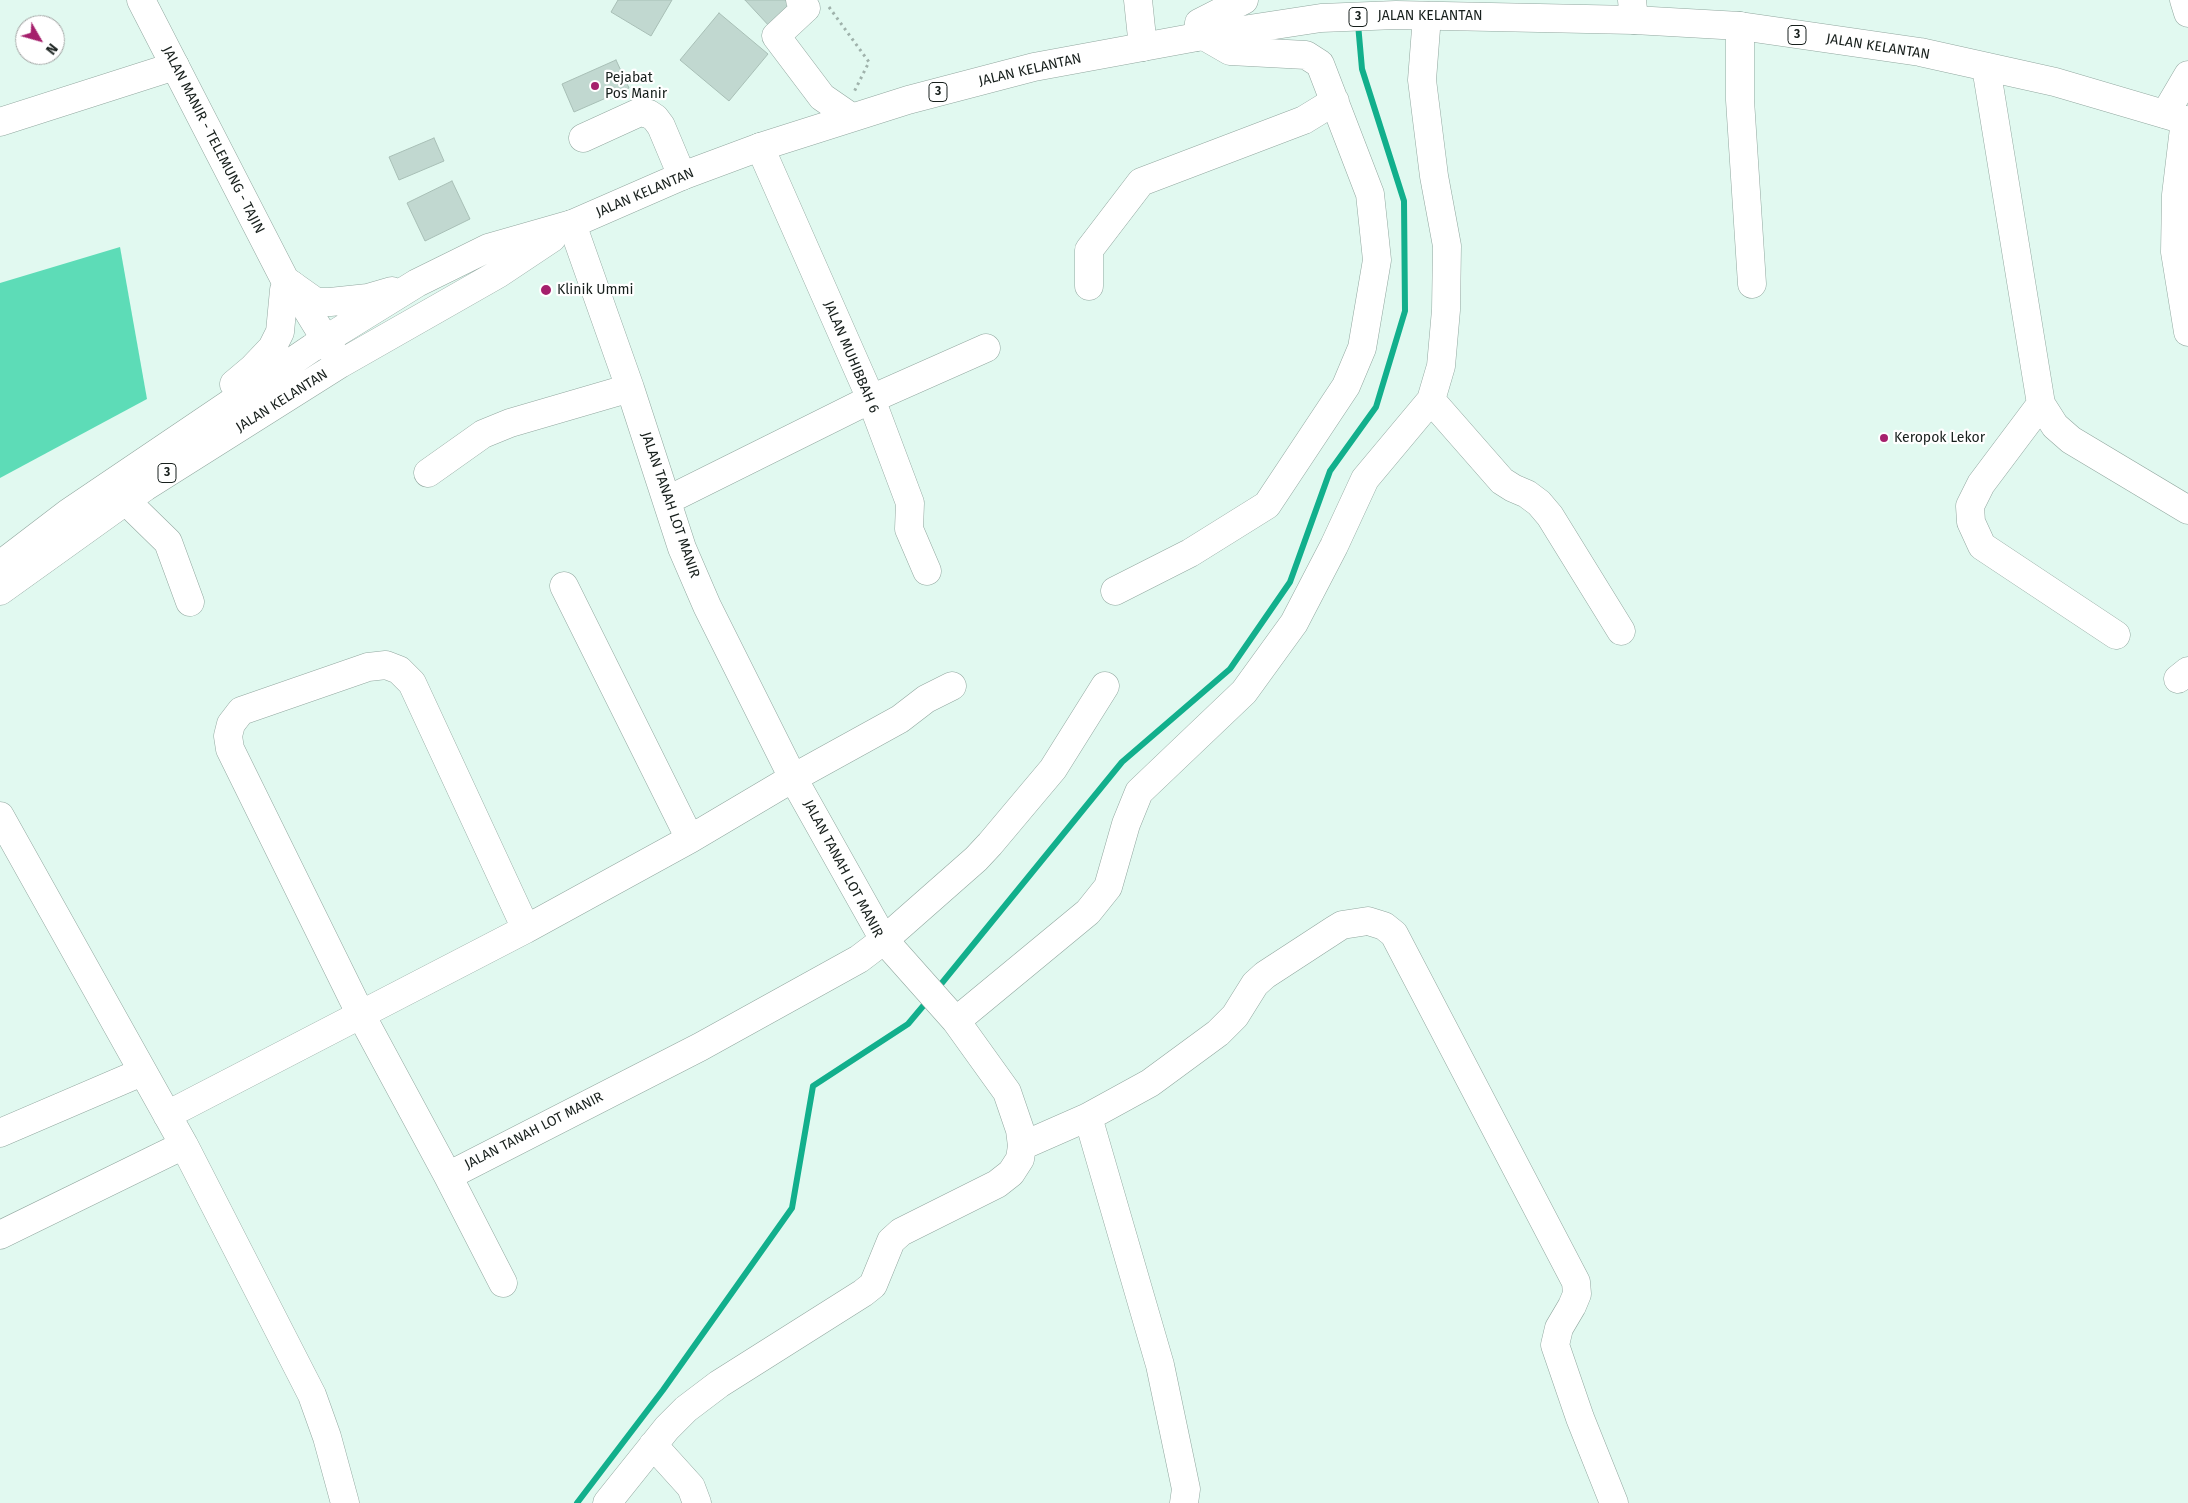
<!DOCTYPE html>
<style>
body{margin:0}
#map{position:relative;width:2188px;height:1503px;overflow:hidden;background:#e1f9f0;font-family:"Fira Sans",sans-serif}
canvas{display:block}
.north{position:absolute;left:15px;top:15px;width:50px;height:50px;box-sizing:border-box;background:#fff;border:1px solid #a2a5a4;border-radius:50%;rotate:128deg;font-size:14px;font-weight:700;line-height:20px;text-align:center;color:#171f1c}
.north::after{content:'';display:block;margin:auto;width:18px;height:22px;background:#a5206c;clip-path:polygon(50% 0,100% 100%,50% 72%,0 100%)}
</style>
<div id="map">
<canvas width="2188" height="1503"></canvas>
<div class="north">N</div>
</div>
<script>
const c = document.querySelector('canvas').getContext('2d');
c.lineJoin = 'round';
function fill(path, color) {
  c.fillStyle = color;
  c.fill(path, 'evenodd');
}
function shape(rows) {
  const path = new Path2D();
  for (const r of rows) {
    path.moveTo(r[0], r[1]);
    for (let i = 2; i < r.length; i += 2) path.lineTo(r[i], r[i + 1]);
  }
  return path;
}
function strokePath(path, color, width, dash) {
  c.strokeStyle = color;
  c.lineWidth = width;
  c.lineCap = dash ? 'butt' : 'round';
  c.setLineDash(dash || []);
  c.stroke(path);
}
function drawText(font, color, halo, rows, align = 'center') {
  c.font = font + ' "Fira Sans",sans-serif';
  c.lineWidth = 4.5;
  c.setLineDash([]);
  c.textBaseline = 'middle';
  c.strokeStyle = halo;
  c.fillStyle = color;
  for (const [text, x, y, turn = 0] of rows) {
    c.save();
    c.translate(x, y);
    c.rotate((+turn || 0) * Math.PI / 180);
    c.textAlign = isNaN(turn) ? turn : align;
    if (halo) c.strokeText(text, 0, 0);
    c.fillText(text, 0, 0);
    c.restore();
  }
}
fill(shape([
 [120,247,147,399,0,478,0,283]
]), '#5ddcb7');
strokePath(shape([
 [937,989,1122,762,1230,669,1290,582,1330,471,1376,407,1405,311,1404,201,1362,69,1358,24],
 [577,1503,663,1390,792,1208,813,1086,908,1024,929,999]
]), '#12af8c', 6);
const building = shape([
 [618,0,672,0,651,36,611,12,618,0],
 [745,0,788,0,794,7,771,28,745,0],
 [719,13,768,54,729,101,680,60,719,13],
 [616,60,629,88,574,112,562,84,616,60],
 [434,138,444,161,399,180,389,157,434,138],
 [452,181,470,219,425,241,407,203,452,181]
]);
fill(building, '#c1d8d0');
strokePath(building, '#a8bfb6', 1);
const minor = shape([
 [800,0,806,8,776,36,822,97,851,117],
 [1138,0,1143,47],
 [1632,0,1634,20],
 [2184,0,2188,13],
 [1740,26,1740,100,1752,284],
 [1197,37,1199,23,1244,0],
 [1986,67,2041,404,2055,426,2071,440,2188,510],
 [2165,114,2188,75],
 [2185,120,2176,195,2175,252,2188,332],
 [0,122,175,66],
 [583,138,640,112,649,114,655,118,661,126,682,176],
 [760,147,871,399,910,503,909,529,927,571],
 [1089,286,1089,250,1141,182,1304,120,1335,101],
 [1431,400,1502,481,1513,488,1527,494,1539,503,1550,516,1621,631],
 [2041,404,1981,484,1970,506,1971,522,1982,546,2116,635],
 [428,473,483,434,510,423,630,388],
 [668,500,871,399,986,348],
 [126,501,168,542,190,602],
 [564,586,690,839],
 [1115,591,1190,553,1267,505,1346,386,1362,348,1377,260,1370,194,1320,64,1306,55,1230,51,1204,36],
 [2178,679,2188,671],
 [0,816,184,1145,312,1395,327,1437,345,1503],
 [526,929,412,683,399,670,386,665,368,667,241,711,231,724,228,736,230,749,360,1013,448,1176,700,1047,859,959,884,940,793,778,707,606,682,548,630,388,572,224],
 [956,1021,1088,912,1108,887,1126,824,1139,792,1244,692,1294,623,1334,546,1365,479,1431,400,1441,366,1446,310,1447,246,1434,176,1422,80,1427,16],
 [167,1115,526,929,690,839,793,778,900,719,926,699,952,686],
 [1088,1117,1160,1365,1186,1489,1184,1503],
 [0,1133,142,1072],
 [1022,1146,1088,1117,1150,1083,1218,1033,1235,1016,1255,984,1265,975,1334,930,1342,925,1368,921,1384,926,1394,934,1576,1282,1577,1294,1572,1306,1559,1328,1555,1345,1580,1418,1614,1503],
 [448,1176,503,1283],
 [0,1235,184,1145],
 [653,1445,691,1487,697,1503],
 [607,1503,667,1428,686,1409,719,1384,863,1293,873,1285,891,1241,901,1232,997,1184,1011,1173,1020,1159,1022,1146,1020,1130,1007,1092,956,1021,884,940,976,859,990,844,1053,769,1105,686]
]);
const major = shape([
 [141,0,285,280,292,285,338,360]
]);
const highway = shape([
 [292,285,316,302,330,302,368,298,392,291],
 [234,384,253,368,272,348,280,332,284,290],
 [0,565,68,513,312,348,417,283,488,248,572,224,682,176,760,147,908,100,1034,67,1197,37,1321,18,1396,15,1634,20,1740,26,1920,52,2055,82,2188,121],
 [0,591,145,487,340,364,498,274,552,238]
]);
strokePath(minor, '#91a79f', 29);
strokePath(major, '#91a79f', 29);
strokePath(highway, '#91a79f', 29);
strokePath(shape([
 [829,7,869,62,854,92]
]), '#9fb2ab', 3, [2.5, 4]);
strokePath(minor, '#fff', 28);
strokePath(major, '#fff', 28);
strokePath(highway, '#fff', 28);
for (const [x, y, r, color] of [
 [595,86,5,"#a5206c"],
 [546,290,6,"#a5206c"],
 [1884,438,5,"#a5206c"]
]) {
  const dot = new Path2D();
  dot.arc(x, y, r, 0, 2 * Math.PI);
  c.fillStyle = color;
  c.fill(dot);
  strokePath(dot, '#fff', 2);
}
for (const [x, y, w] of [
 [1358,17,18],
 [1797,35,18],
 [938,92,18],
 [167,473,18]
]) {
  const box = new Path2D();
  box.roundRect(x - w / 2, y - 9.5, w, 19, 4);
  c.fillStyle = '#fff';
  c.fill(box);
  strokePath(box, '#171f1c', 1);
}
drawText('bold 12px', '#171f1c', null, [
 ["3",1358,17],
 ["3",1797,35],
 ["3",938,92],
 ["3",167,473]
]);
drawText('14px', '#171f1c', '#fff', [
 ["JALAN KELANTAN",1430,16],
 ["JALAN KELANTAN",1878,47,9],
 ["JALAN KELANTAN",1030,70,-13],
 ["JALAN MANIR - TELEMUNG - TAJIN",213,140,63],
 ["JALAN KELANTAN",645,193,-23],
 ["JALAN MUHIBBAH 6",851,357,67],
 ["JALAN KELANTAN",282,401,-32],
 ["JALAN TANAH LOT MANIR",670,505,71],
 ["JALAN TANAH LOT MANIR",843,869,62],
 ["JALAN TANAH LOT MANIR",534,1131,-27]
]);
drawText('14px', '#171f1c', '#fff', [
 ["Pejabat",605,78],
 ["Pos Manir",605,94],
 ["Klinik Ummi",557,290],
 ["Keropok Lekor",1894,438]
], 'left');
</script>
